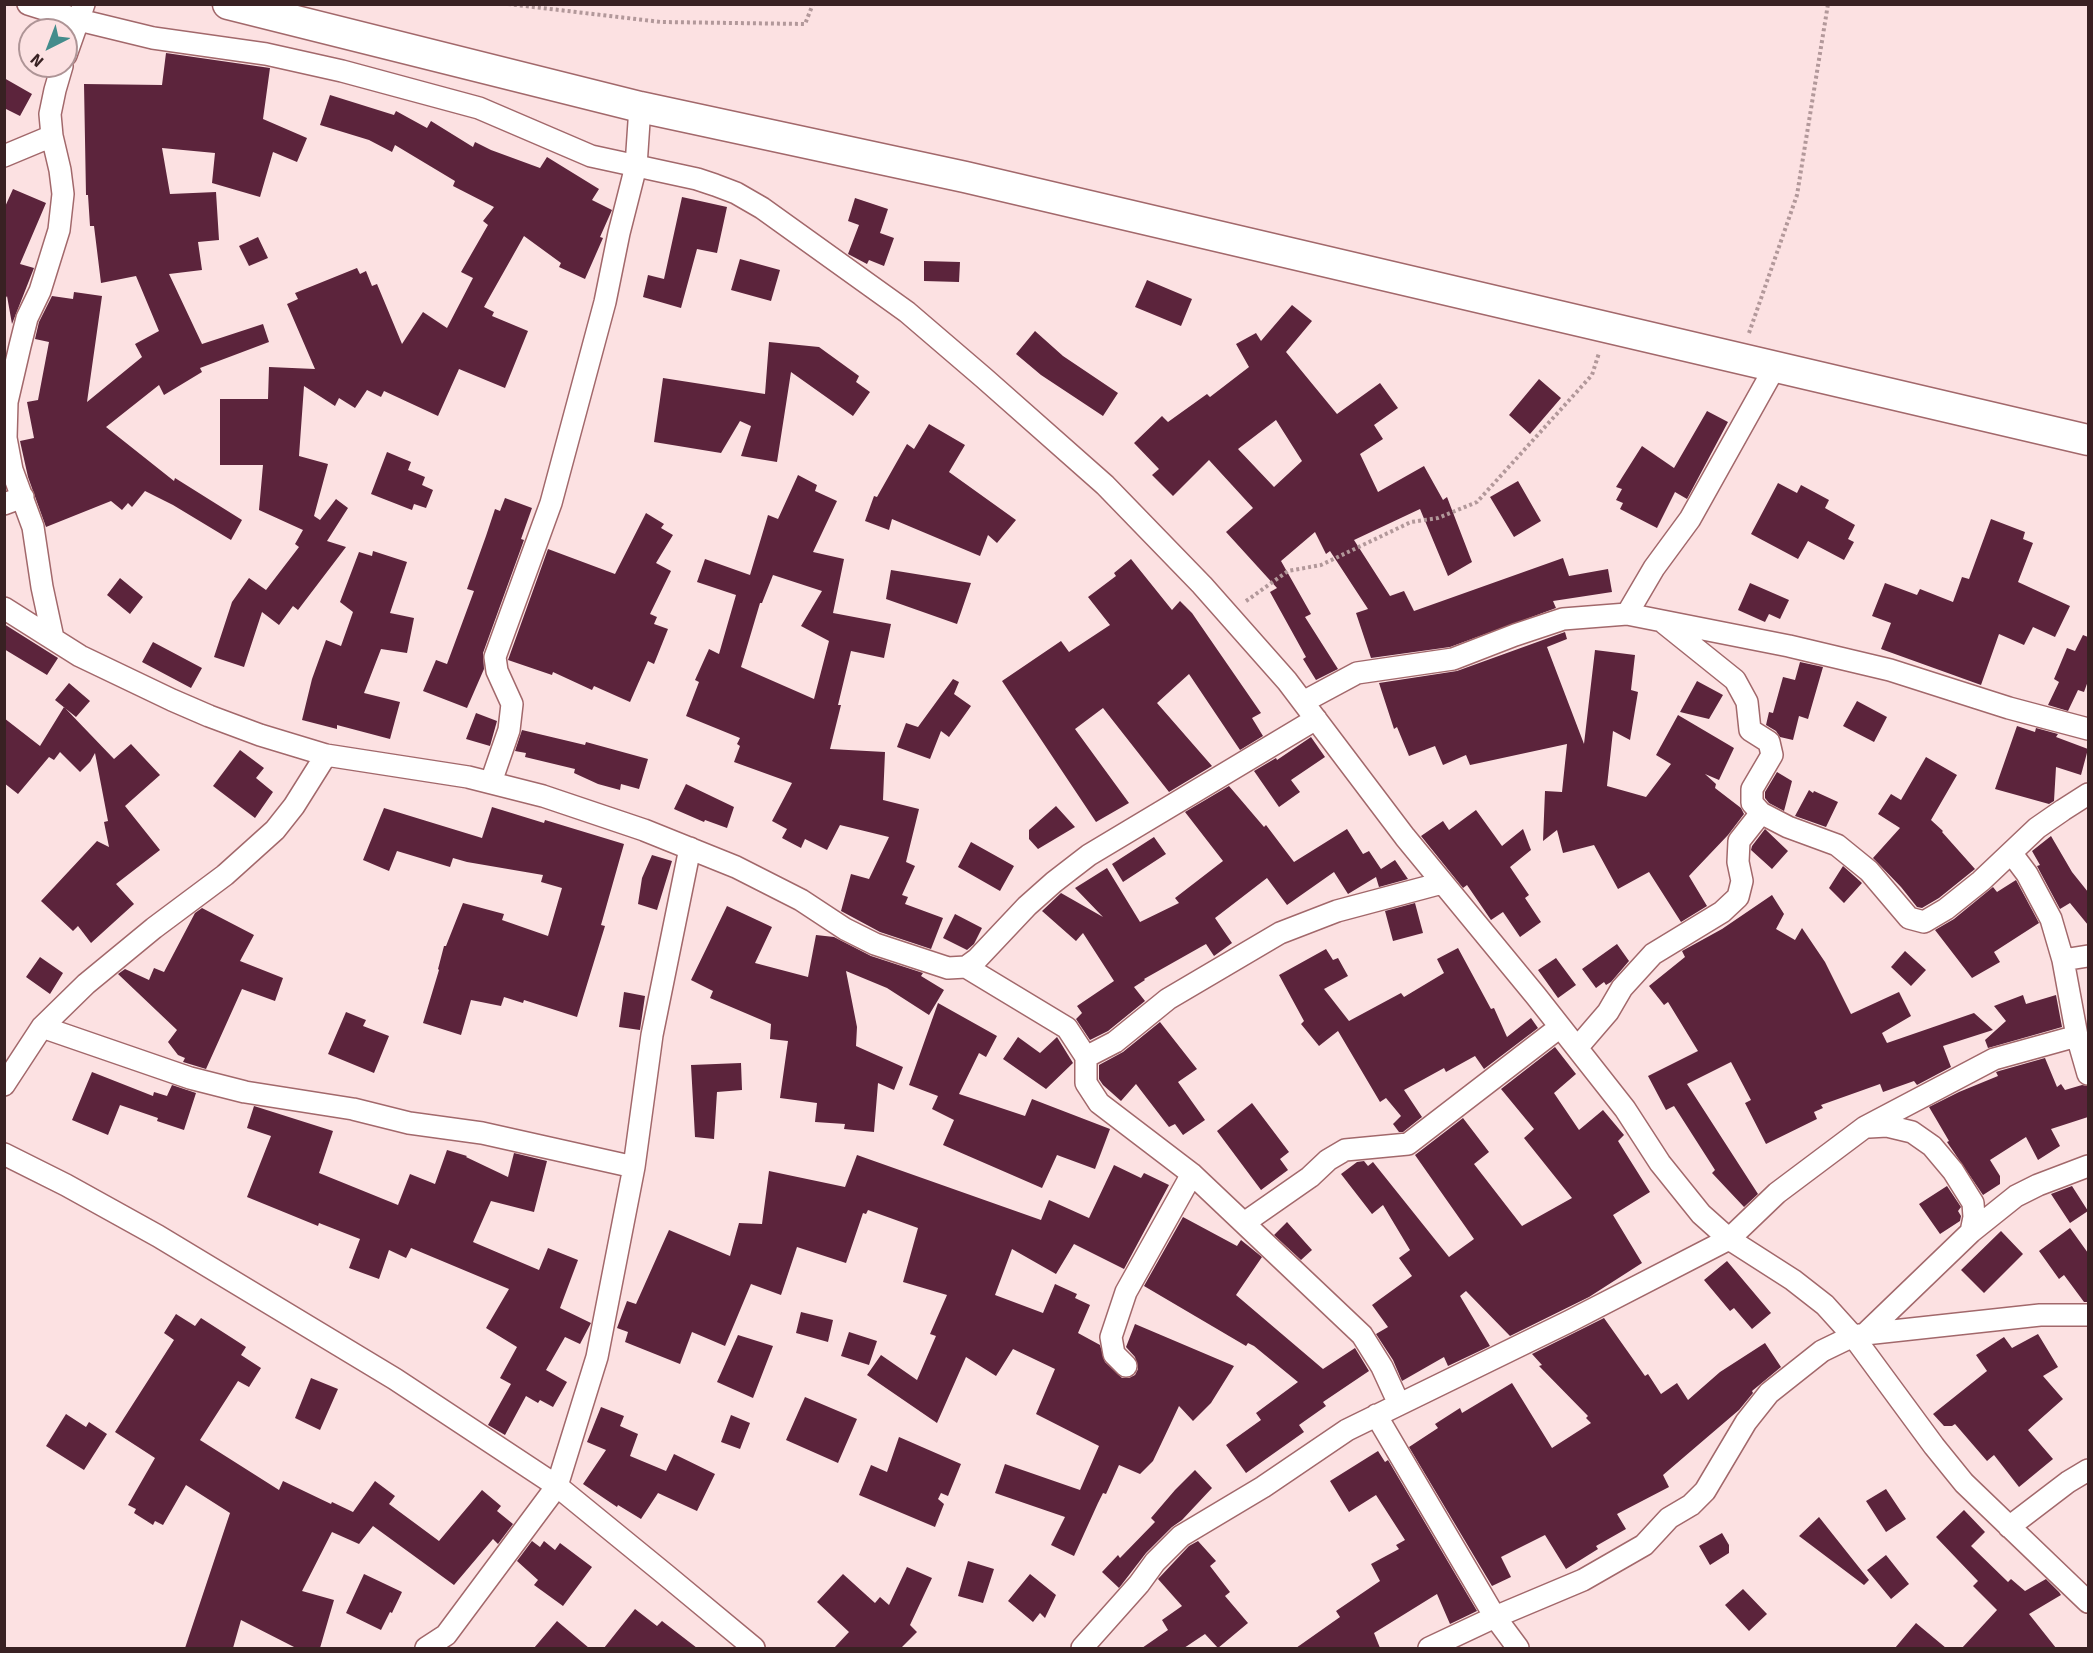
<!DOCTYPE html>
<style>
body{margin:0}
#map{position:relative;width:2093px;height:1653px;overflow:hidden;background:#fce1e2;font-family:Signika,sans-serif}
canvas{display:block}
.frame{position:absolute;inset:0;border:6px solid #392123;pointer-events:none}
.north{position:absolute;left:18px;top:18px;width:60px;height:60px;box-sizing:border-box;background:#fce1e2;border:2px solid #ae9496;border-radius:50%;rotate:222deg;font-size:16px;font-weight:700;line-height:24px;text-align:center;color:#392123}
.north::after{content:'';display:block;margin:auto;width:21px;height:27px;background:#448c8c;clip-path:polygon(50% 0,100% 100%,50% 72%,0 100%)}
</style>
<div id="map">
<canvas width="2093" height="1653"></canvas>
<div class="frame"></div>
<div class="north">N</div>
</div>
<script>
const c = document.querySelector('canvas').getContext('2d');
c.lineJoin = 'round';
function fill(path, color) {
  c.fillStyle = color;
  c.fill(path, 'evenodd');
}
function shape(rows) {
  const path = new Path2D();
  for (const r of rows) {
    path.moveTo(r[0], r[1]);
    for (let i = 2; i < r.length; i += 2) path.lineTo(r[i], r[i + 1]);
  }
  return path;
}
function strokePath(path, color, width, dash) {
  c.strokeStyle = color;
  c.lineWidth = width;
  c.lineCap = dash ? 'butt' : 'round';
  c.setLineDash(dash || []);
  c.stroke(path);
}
fill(shape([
 [166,53,270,68,263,119,307,138,297,162,273,152,260,197,212,183,215,153,162,148,170,194,216,192,219,240,198,242,202,270,169,274,202,344,263,324,269,342,200,368,202,372,164,395,159,385,106,427,174,481,175,478,242,520,231,540,173,505,145,491,132,507,128,503,122,510,111,501,46,527,28,477,20,441,34,438,27,402,38,400,49,342,35,339,39,322,52,296,73,299,74,292,102,296,87,402,142,357,135,344,159,331,136,276,101,283,94,226,90,226,88,195,86,195,84,84,162,85],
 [4,78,32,94,20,116,4,108],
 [330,95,394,115,396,111,427,128,431,121,473,147,475,142,491,150,540,168,547,157,599,189,592,200,612,210,600,237,603,238,585,279,559,267,561,263,524,236,484,307,494,312,492,316,528,331,505,388,459,369,438,416,384,391,381,397,367,390,355,408,339,398,335,406,304,386,299,456,328,464,314,516,320,520,336,499,348,508,327,541,346,547,298,610,293,606,279,625,262,612,244,667,214,657,232,602,249,578,266,590,299,547,295,544,303,530,259,510,263,465,220,465,220,399,268,399,269,367,315,369,287,304,298,299,295,293,357,268,360,274,366,271,372,286,377,284,402,344,423,312,447,328,473,278,461,272,488,225,483,221,494,207,453,186,455,181,395,145,392,152,369,140,320,125],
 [13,189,46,203,20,264,34,268,12,324,7,296,4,301,4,209],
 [682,197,727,207,717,253,697,249,681,308,643,297,648,275,664,279],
 [855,198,888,209,880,233,894,238,884,266,869,260,867,264,848,254,859,225,848,221],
 [258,237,268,258,249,266,239,246],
 [740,259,780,270,771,301,731,290],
 [924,261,960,262,959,282,924,281],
 [1147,280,1192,299,1181,326,1135,307],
 [1292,305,1312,321,1286,352,1337,414,1380,383,1398,408,1374,425,1383,439,1360,454,1378,492,1424,466,1443,500,1447,497,1472,562,1448,576,1420,509,1354,540,1390,596,1404,591,1414,611,1563,558,1569,576,1608,569,1612,592,1553,601,1556,608,1450,647,1371,658,1356,613,1368,609,1330,551,1326,554,1315,532,1281,561,1311,614,1305,617,1338,669,1316,680,1303,659,1306,657,1270,592,1277,588,1226,532,1253,508,1209,460,1173,496,1152,475,1159,469,1134,443,1162,416,1168,422,1207,394,1210,397,1249,367,1236,344,1256,333,1261,341],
 [1276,420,1302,461,1274,487,1238,449],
 [1035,331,1063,356,1118,393,1103,416,1041,375,1016,354],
 [769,342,819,347,859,376,856,382,870,392,853,416,791,372,777,462,741,456,751,426,740,421,721,453,654,442,663,378,765,394],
 [1539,379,1561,398,1530,434,1509,415],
 [1707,411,1728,422,1687,499,1675,492,1657,528,1620,509,1623,503,1616,500,1622,489,1616,487,1642,446,1674,468],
 [929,424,965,445,949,472,1016,520,997,543,988,535,980,556,892,519,889,530,865,521,874,496,877,497,907,444,914,449],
 [387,452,411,462,408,470,425,477,422,485,433,490,426,508,414,504,412,510,371,494],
 [798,475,817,485,815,491,837,501,813,552,844,559,833,613,891,624,884,658,851,651,838,705,841,705,830,749,885,752,883,800,919,809,906,862,915,866,902,895,908,897,905,904,943,918,931,949,880,932,841,911,851,874,869,879,889,837,840,825,827,850,805,839,801,848,782,838,787,829,772,821,792,783,734,762,740,746,737,744,740,738,686,716,699,682,695,680,709,649,719,654,736,595,697,582,705,559,750,575,768,515,778,519],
 [773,575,822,591,801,626,829,641,814,699,741,667,760,603,762,603],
 [1518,481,1541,521,1514,537,1490,497],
 [1778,483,1797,493,1801,485,1829,500,1825,508,1855,525,1848,539,1854,542,1844,560,1808,541,1798,559,1751,534],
 [505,498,532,508,521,539,524,540,483,653,484,669,467,708,423,691,436,660,447,664,474,591,467,589,486,536,495,509,500,511],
 [646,513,664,524,661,528,673,535,656,563,671,571,650,614,657,617,654,624,668,629,654,664,648,661,630,702,594,686,592,690,553,672,552,675,508,660,548,549,615,574],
 [1991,519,2025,532,2023,539,2033,543,2018,582,2070,606,2055,637,2033,627,2024,645,1999,634,1981,685,1881,649,1891,623,1872,616,1885,583,1917,595,1920,589,1953,602,1962,577,1969,579],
 [373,551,407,562,390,613,414,618,407,653,381,649,364,693,400,702,390,739,337,725,337,729,302,720,312,679,326,640,341,646,353,612,340,602,359,552,372,556],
 [1131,559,1172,610,1180,601,1192,613,1261,713,1252,718,1263,736,1240,750,1189,674,1157,703,1212,766,1169,792,1103,708,1075,729,1129,803,1096,822,1002,681,1061,641,1069,652,1110,625,1088,597,1116,576,1114,573],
 [891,570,971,583,957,624,886,599],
 [120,578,143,597,130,614,107,595],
 [1750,583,1789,600,1780,619,1769,614,1765,622,1738,610],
 [4,624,58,658,47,675,4,649],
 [1565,632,1567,639,1547,647,1584,744,1595,650,1635,655,1631,690,1638,692,1630,740,1613,731,1607,786,1646,797,1671,764,1656,755,1678,715,1734,748,1719,780,1705,774,1716,784,1715,788,1741,808,1744,814,1728,835,1689,876,1707,906,1681,922,1649,872,1618,889,1594,845,1563,853,1557,830,1543,841,1545,791,1562,792,1567,744,1470,765,1466,755,1443,765,1435,746,1409,756,1397,727,1394,729,1379,683,1457,671],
 [2083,635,2088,637,2088,681,2084,692,2078,690,2068,711,2048,705,2059,682,2054,679,2067,648,2075,651],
 [153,642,202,668,191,688,142,662],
 [1800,662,1823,667,1808,719,1799,716,1793,740,1780,737,1776,731,1766,725,1769,712,1773,713,1783,677,1795,680],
 [953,679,959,682,954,694,971,706,949,737,941,731,930,759,897,747,906,723,918,727],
 [1697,681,1723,695,1709,719,1680,712],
 [69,683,90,701,76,717,55,700],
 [1857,701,1887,717,1874,742,1843,726],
 [64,707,114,759,131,744,160,775,125,806,160,850,116,884,134,904,91,943,78,926,73,931,41,901,97,841,109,847,104,822,108,821,95,753,90,762,80,772,60,752,54,760,49,757,18,794,4,783,4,718,40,746],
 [476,713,497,721,490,746,466,739],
 [2017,726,2035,732,2036,728,2058,734,2056,737,2088,749,2081,775,2056,767,2054,801,2049,804,1995,789],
 [522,730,585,745,586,742,648,759,639,789,621,784,620,790,598,784,574,773,575,769,525,757,526,753,515,751],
 [1311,737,1325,757,1291,780,1300,792,1279,807,1254,771,1276,758,1277,760],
 [240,750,264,768,256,778,273,792,255,818,213,786],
 [1926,757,1957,775,1931,820,1943,831,1942,832,1975,869,1939,898,1922,908,1917,907,1901,887,1873,858,1900,828,1878,814,1891,794,1901,800],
 [1777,772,1792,781,1784,811,1769,803,1765,798,1765,792],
 [686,784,734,807,727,828,705,820,704,822,674,809],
 [1229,786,1264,827,1266,825,1294,862,1347,829,1363,854,1369,851,1381,869,1395,860,1408,879,1379,887,1376,877,1348,894,1334,872,1287,905,1267,878,1215,918,1232,943,1214,956,1206,944,1144,979,1145,980,1134,987,1145,1001,1108,1031,1090,1040,1076,1019,1082,1013,1077,1006,1114,981,1083,933,1076,941,1042,911,1061,893,1103,917,1075,888,1107,868,1140,922,1179,903,1175,898,1223,861,1185,812],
 [1809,790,1813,793,1814,791,1838,802,1826,827,1795,816],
 [1056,806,1075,827,1038,849,1029,839,1029,830],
 [492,807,544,823,545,820,624,844,601,925,605,926,577,1017,524,1000,523,1003,504,997,501,1006,471,1000,461,1035,423,1023,439,970,438,969,444,946,446,946,463,903,504,914,502,920,548,936,562,888,541,882,543,875,467,862,453,858,450,867,397,851,389,871,363,860,384,808,482,838],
 [1476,810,1502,846,1523,829,1531,850,1510,867,1529,895,1525,898,1541,922,1520,937,1503,912,1491,920,1467,885,1463,888,1421,836,1443,821,1449,830],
 [1765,829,1788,851,1772,869,1751,850,1752,846],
 [2051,836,2072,872,2088,892,2088,925,2070,903,2060,909,2037,866,2040,865,2032,851],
 [1154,837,1166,854,1123,882,1112,864],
 [971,842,1014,866,1000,891,958,867],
 [652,855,672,861,657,910,638,904,642,878],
 [1843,866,1862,883,1844,903,1829,888],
 [2016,880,2039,923,1994,952,2000,962,1972,978,1935,930,1954,919,1993,887,1997,892],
 [1772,895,1784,914,1776,929,1795,940,1802,928,1825,962,1851,1014,1899,992,1911,1016,1882,1033,1887,1043,1974,1013,1993,1030,1943,1046,1951,1067,1917,1085,1914,1081,1883,1092,1880,1084,1821,1105,1823,1108,1814,1112,1817,1119,1766,1144,1745,1103,1751,1100,1731,1062,1687,1084,1758,1194,1744,1207,1712,1173,1715,1170,1674,1106,1666,1110,1648,1076,1698,1051,1668,1002,1664,1005,1649,986,1685,957,1682,951,1722,929],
 [1415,903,1423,933,1393,941,1385,911],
 [727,906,772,927,755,963,808,977,816,935,834,937,871,956,923,973,921,976,944,990,929,1015,887,988,846,971,857,1027,856,1046,903,1067,894,1090,878,1083,874,1132,844,1129,845,1124,815,1122,817,1103,780,1098,788,1041,770,1039,771,1024,710,998,713,991,691,980],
 [202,908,254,935,240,961,283,978,275,1001,242,989,206,1069,183,1062,185,1058,178,1055,168,1042,177,1030,118,974,125,969,149,980,154,968,164,972,195,913],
 [955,914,982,928,974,944,967,950,943,938],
 [1617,944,1629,961,1611,982,1606,985,1604,982,1596,988,1582,969],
 [1458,948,1491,1009,1494,1008,1507,1037,1531,1018,1538,1028,1484,1069,1475,1056,1446,1072,1444,1068,1404,1090,1422,1117,1403,1132,1399,1132,1393,1124,1401,1116,1386,1098,1380,1102,1338,1031,1319,1046,1301,1024,1304,1021,1279,975,1326,949,1333,960,1338,958,1348,976,1324,989,1349,1021,1401,993,1404,997,1444,973,1437,959],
 [1905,951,1926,970,1911,986,1891,967],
 [40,957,63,973,50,994,26,977],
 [1556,958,1576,985,1558,998,1538,970],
 [624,992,645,996,640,1030,619,1027],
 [2023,995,2026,1004,2056,995,2062,1027,1988,1048,1985,1040,2006,1021,1994,1006],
 [938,1003,997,1036,986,1057,979,1053,959,1094,1025,1116,1032,1099,1110,1129,1095,1169,1057,1155,1042,1188,943,1145,954,1120,932,1109,938,1096,909,1085],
 [346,1012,366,1020,363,1026,389,1036,374,1073,328,1054],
 [1160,1022,1197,1069,1178,1082,1205,1120,1183,1135,1175,1124,1169,1127,1136,1084,1121,1101,1103,1085,1099,1079,1099,1065,1123,1052],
 [1018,1037,1040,1053,1057,1037,1073,1063,1046,1089,1003,1059],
 [1555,1047,1576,1074,1554,1093,1579,1130,1603,1110,1624,1135,1618,1141,1650,1192,1613,1215,1642,1263,1589,1297,1510,1336,1466,1291,1460,1296,1490,1346,1448,1366,1444,1357,1402,1381,1393,1360,1376,1334,1388,1327,1372,1305,1412,1276,1399,1258,1410,1250,1383,1205,1372,1214,1341,1174,1357,1162,1364,1161,1368,1166,1373,1162,1449,1257,1474,1239,1415,1155,1463,1118,1489,1152,1474,1164,1522,1226,1572,1198,1524,1138,1534,1129,1501,1089],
 [2045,1058,2057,1087,2061,1084,2065,1090,2082,1085,2088,1086,2088,1117,2051,1129,2060,1146,2038,1160,2026,1137,1990,1160,2000,1176,2000,1184,1983,1195,1947,1142,1949,1141,1929,1107,1959,1092,1998,1076,1996,1072,1999,1071],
 [741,1063,742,1090,717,1092,714,1139,695,1137,691,1065],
 [92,1072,153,1096,154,1092,167,1096,172,1085,196,1093,184,1130,157,1121,158,1118,120,1105,108,1135,72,1120],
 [1252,1103,1289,1152,1280,1159,1288,1170,1261,1190,1217,1131],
 [254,1106,333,1131,319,1173,398,1205,410,1174,435,1184,447,1150,467,1156,466,1157,508,1177,514,1153,547,1161,534,1212,491,1201,473,1242,539,1270,548,1248,578,1260,560,1308,591,1323,580,1344,565,1337,546,1370,567,1382,553,1407,540,1400,538,1403,526,1396,505,1435,488,1425,511,1384,500,1378,517,1347,486,1328,509,1289,411,1248,406,1258,389,1250,379,1279,349,1268,360,1239,319,1223,318,1226,247,1197,271,1136,247,1128],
 [857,1155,1041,1220,1049,1200,1089,1218,1114,1165,1141,1178,1144,1173,1169,1185,1124,1269,1074,1244,1056,1274,1012,1249,995,1295,1043,1313,1055,1284,1077,1294,1075,1298,1090,1305,1078,1333,1100,1345,1105,1362,1122,1378,1129,1378,1135,1375,1138,1369,1135,1357,1126,1347,1135,1324,1234,1366,1211,1403,1193,1421,1179,1406,1153,1461,1140,1474,1119,1465,1106,1494,1103,1493,1098,1503,1074,1556,1051,1545,1065,1517,995,1493,1005,1464,1080,1490,1099,1446,1036,1414,1055,1369,1013,1349,996,1376,966,1357,937,1423,867,1375,881,1355,917,1380,936,1336,930,1334,947,1295,903,1282,918,1228,868,1210,866,1214,863,1213,846,1263,797,1247,781,1295,751,1284,725,1346,692,1332,680,1364,625,1342,628,1332,617,1328,627,1301,636,1304,669,1230,730,1256,739,1223,762,1224,769,1171,845,1187],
 [1947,1186,1961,1207,1958,1211,1961,1216,1960,1221,1940,1234,1919,1204],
 [2072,1186,2088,1211,2070,1223,2051,1194],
 [1183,1217,1237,1246,1241,1240,1262,1257,1236,1295,1323,1369,1355,1348,1369,1371,1323,1402,1326,1406,1299,1425,1304,1432,1246,1473,1226,1445,1261,1420,1256,1413,1298,1382,1254,1346,1248,1343,1246,1346,1144,1286],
 [1287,1222,1312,1250,1301,1260,1274,1235],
 [2070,1228,2088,1253,2088,1302,2084,1302,2064,1275,2059,1279,2039,1251],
 [2001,1231,2023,1254,1984,1293,1961,1270],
 [1727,1261,1771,1313,1752,1329,1734,1308,1730,1311,1704,1280],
 [801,1312,833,1320,828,1342,796,1333],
 [176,1314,195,1326,201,1318,246,1347,241,1355,261,1368,249,1387,238,1381,200,1440,279,1490,283,1481,331,1504,332,1502,353,1512,375,1481,395,1496,389,1504,439,1541,482,1490,501,1506,497,1511,513,1524,498,1544,493,1539,454,1585,373,1526,359,1544,332,1532,302,1591,334,1600,320,1648,296,1648,241,1620,233,1648,185,1648,230,1513,186,1485,163,1525,155,1521,153,1525,134,1513,136,1509,128,1505,155,1458,115,1432,174,1340,164,1333],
 [1604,1318,1645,1376,1648,1374,1661,1394,1677,1383,1688,1400,1720,1372,1765,1343,1781,1367,1752,1391,1753,1393,1739,1410,1663,1475,1669,1487,1617,1514,1626,1529,1596,1546,1598,1549,1566,1569,1545,1535,1501,1557,1511,1577,1492,1586,1409,1447,1438,1428,1435,1424,1460,1408,1462,1413,1512,1383,1552,1448,1591,1423,1586,1418,1588,1416,1539,1366,1542,1365,1532,1354],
 [849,1332,877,1341,869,1365,841,1356],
 [2038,1334,2058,1367,2043,1376,2063,1399,2028,1430,2053,1459,2019,1487,1994,1455,1987,1461,1955,1424,1952,1426,1944,1426,1933,1414,1987,1371,1976,1355,2004,1337,2012,1348],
 [738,1335,773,1346,753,1398,717,1382],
 [311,1378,338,1389,320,1430,295,1418],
 [805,1397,857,1419,838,1463,786,1440],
 [601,1407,624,1416,620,1426,638,1434,630,1456,666,1471,674,1454,715,1474,697,1511,658,1493,641,1519,618,1505,617,1507,583,1484,606,1450,587,1442],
 [66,1414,86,1427,89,1422,107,1434,84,1470,46,1446],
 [731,1415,750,1423,740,1449,721,1442],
 [899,1437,961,1464,948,1496,941,1493,938,1499,944,1504,935,1527,859,1495,871,1465,887,1472],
 [1378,1451,1385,1462,1388,1460,1477,1611,1450,1624,1437,1594,1374,1633,1380,1648,1296,1648,1340,1617,1336,1611,1380,1581,1371,1564,1399,1549,1396,1545,1405,1540,1376,1495,1349,1512,1330,1481],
 [1195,1470,1212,1488,1182,1520,1172,1527,1146,1553,1119,1588,1102,1572,1118,1555,1120,1558,1155,1522,1151,1518,1175,1490],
 [1886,1489,1906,1519,1886,1532,1866,1501],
 [1964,1510,1985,1532,1971,1546,2008,1582,2011,1579,2025,1591,2046,1579,2059,1592,2061,1595,2029,1614,2056,1648,1962,1648,1997,1610,1973,1586,1978,1581,1936,1537],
 [1819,1517,1869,1580,1864,1585,1799,1536],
 [1722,1533,1729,1545,1729,1553,1710,1565,1699,1546],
 [532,1541,540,1547,544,1541,555,1550,560,1543,592,1567,563,1606,534,1585,538,1580,517,1561],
 [1198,1541,1216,1561,1210,1566,1230,1592,1225,1596,1248,1623,1218,1648,1205,1634,1184,1648,1142,1648,1168,1630,1162,1620,1182,1606,1158,1579,1189,1546],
 [1886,1555,1909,1584,1891,1599,1867,1570],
 [968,1561,994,1569,983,1603,958,1596],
 [907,1567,932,1578,910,1625,917,1632,901,1648,834,1648,849,1632,817,1602,843,1574,875,1603,880,1597,889,1605],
 [364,1574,402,1592,392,1613,390,1612,381,1630,346,1613],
 [1030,1574,1056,1595,1045,1618,1040,1613,1033,1622,1008,1601],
 [1743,1589,1767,1614,1749,1631,1725,1605],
 [635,1609,657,1626,662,1621,697,1648,604,1648],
 [557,1621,589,1648,534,1648],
 [1916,1623,1946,1648,1895,1648]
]), '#5c243c');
const street = shape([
 [28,4,79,20,153,38,266,54,342,71,479,108,591,156,697,179,715,185,736,193,762,208,907,312,984,378,1105,485,1202,585,1287,681,1405,837,1536,996,1625,1109,1660,1163,1701,1214,1729,1239,1793,1280,1825,1305,1853,1336,1934,1446,1964,1483,2088,1602],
 [66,55,84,4],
 [4,156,52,136],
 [4,504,23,497],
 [4,608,80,656,172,700,209,716,260,735,326,755,468,777,543,796,644,830,736,867,801,900,845,929,875,944,948,968,966,967,977,959,1027,906,1054,882,1089,855,1316,719],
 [1627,614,1654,568,1690,519,1775,367],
 [1664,623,1735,680,1747,702,1750,730,1769,742,1772,755,1752,789,1752,803,1761,813,1788,827,1837,845,1869,871,1909,918,1924,922,1946,909,1981,881,2037,828,2063,810,2088,794],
 [53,638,42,587,33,527,12,470,6,438,7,402,20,346,27,318,40,291,59,230,63,194,60,170,52,136,50,114,55,90,62,66],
 [1303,702,1357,673,1453,659,1515,635,1563,619,1627,614,1789,646,1890,670,2009,708,2088,729],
 [491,782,509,730,512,704,497,671,495,657,551,503,605,302,619,233,636,166,640,107],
 [2012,854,2027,874,2051,919,2063,960,2077,1036,2088,1074],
 [2063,960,2088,956],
 [966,967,1067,1028,1086,1057,1086,1083,1099,1103,1192,1174,1362,1335,1382,1367,1399,1404],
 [42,1027,190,1078,245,1092,353,1109,409,1123,482,1133,634,1167],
 [1577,1048,1608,1012,1622,988,1653,954,1722,912,1738,897,1742,881,1738,862,1739,841,1761,813],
 [1086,1057,1115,1042,1168,999,1280,933,1337,911,1442,883],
 [4,1085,42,1027,86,984,154,928,225,875,275,830,294,806,326,755],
 [1869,1127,1887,1126,1912,1132,1932,1146,1953,1171,1973,1203,1974,1217,1971,1232],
 [4,1154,66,1185,158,1236,395,1379,557,1486,666,1575,754,1648],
 [1244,1223,1310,1177,1328,1160,1345,1150,1408,1144,1560,1027],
 [1865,1334,1971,1232,2016,1196,2038,1185,2088,1166],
 [1126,1366,1114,1354,1111,1337,1126,1292,1192,1174],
 [1376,1415,1495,1617,1518,1648],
 [2009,1527,2068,1482,2088,1470],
 [426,1648,446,1635,557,1486,597,1357,634,1167,652,1035,690,848],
 [1082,1648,1139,1584,1155,1562,1181,1536,1263,1487,1347,1430,1570,1321,1729,1239,1777,1193,1865,1127,1994,1059,2077,1036],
 [1429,1648,1495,1617,1583,1580,1644,1545,1669,1518,1691,1505,1705,1491,1746,1422,1769,1393,1822,1351,1853,1336,1865,1334,2040,1315,2088,1315]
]);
const secondary = shape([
 [228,4,640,107,965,177,2088,440]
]);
strokePath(street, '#a2686b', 24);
strokePath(secondary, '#a2686b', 33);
strokePath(shape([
 [508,4,661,22,805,24,813,4],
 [1749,333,1797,195,1828,4],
 [1246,601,1288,571,1321,565,1411,522,1438,518,1477,502,1592,375,1599,353]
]), '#b2989a', 4, [3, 3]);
strokePath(street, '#fff', 21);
strokePath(secondary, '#fff', 30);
</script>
